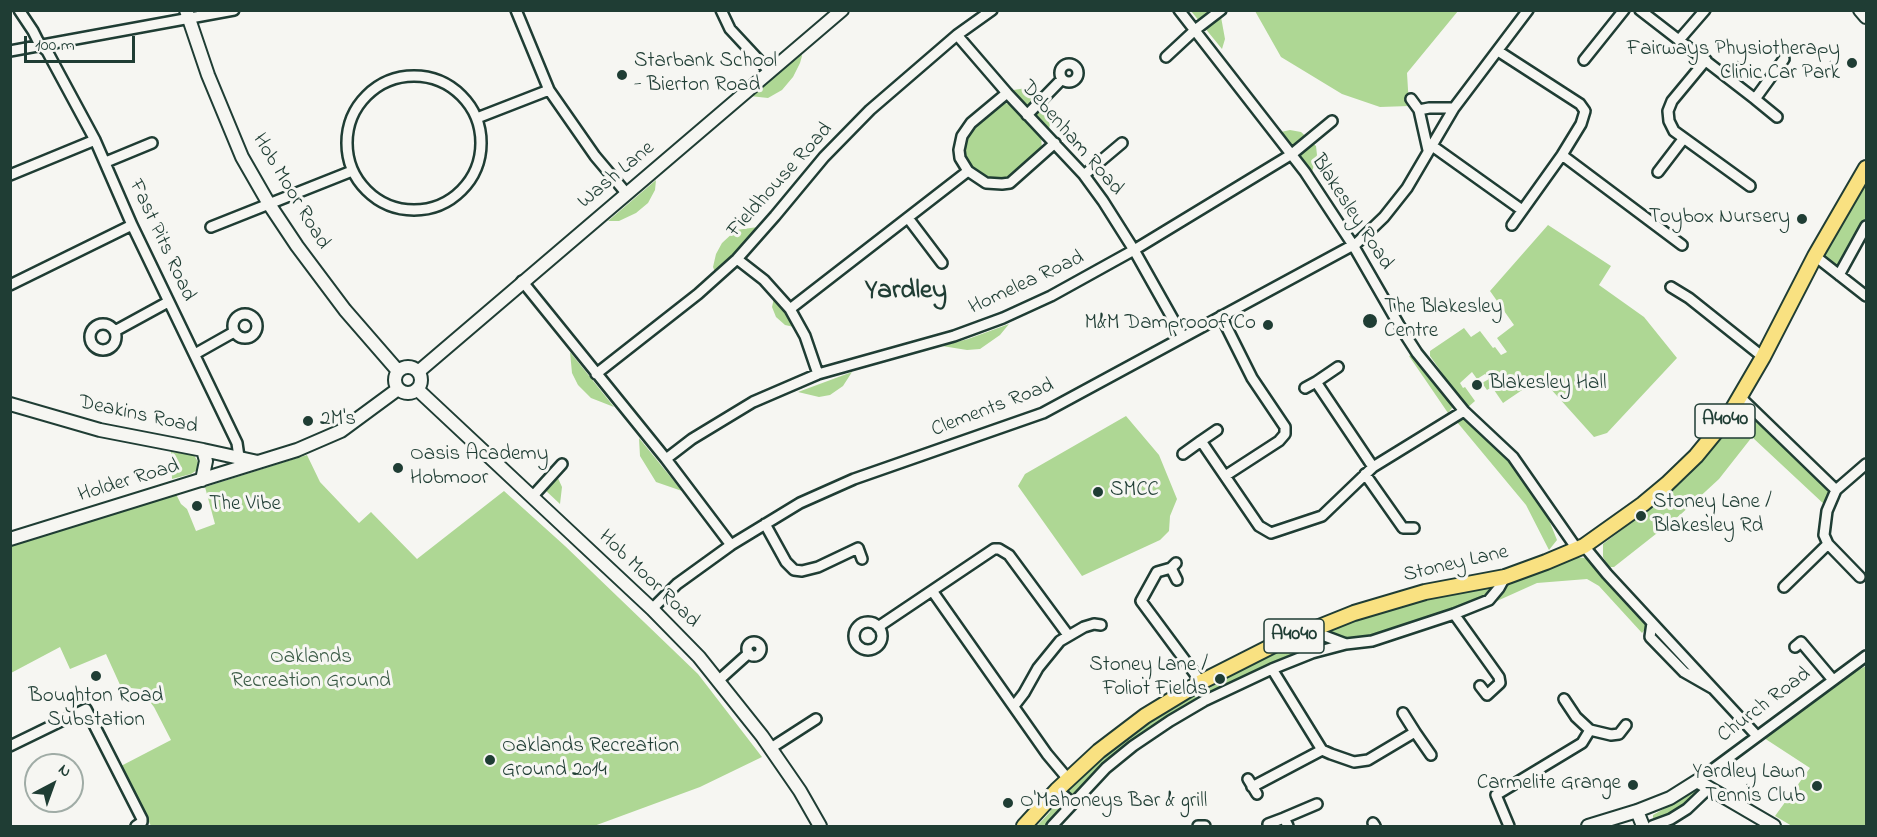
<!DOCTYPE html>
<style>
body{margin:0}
#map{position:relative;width:1877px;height:837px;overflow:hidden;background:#f6f6f2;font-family:"Indie Flower",sans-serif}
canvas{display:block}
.frame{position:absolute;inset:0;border:12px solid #1f3d34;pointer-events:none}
.north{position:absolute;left:24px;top:753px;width:60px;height:60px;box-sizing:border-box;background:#f6f6f2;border:2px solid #a0aca6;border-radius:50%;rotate:41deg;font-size:16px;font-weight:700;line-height:24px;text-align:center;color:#1f3d34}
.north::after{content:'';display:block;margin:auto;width:21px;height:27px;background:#1f3d34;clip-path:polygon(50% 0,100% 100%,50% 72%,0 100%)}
.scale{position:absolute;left:24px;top:36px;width:111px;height:27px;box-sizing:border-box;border:3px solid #1f3d34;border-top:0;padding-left:8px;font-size:18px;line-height:21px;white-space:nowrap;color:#1f3d34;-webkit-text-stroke:4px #f6f6f2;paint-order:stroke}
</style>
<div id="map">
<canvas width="1877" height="837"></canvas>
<div class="frame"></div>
<div class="north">N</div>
<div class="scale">100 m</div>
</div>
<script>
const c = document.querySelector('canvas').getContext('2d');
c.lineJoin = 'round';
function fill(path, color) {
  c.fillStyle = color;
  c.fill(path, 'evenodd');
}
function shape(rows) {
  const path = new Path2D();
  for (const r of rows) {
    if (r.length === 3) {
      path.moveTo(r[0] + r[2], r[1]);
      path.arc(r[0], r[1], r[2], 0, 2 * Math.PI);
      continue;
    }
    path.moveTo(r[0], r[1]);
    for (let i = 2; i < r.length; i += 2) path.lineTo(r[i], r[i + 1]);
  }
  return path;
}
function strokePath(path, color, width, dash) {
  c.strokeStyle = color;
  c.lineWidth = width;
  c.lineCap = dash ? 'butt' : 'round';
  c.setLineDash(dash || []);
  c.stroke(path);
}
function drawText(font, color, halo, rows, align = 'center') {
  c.font = font + ' "Indie Flower",sans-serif';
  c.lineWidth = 6;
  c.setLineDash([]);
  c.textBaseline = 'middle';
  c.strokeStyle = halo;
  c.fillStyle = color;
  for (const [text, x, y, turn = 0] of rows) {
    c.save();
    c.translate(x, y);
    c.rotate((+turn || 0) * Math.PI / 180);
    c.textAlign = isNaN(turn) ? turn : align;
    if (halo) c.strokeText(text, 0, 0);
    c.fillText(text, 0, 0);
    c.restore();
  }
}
fill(shape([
 [1191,11,1215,11,1221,17,1225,39,1222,49],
 [1255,11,1458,11,1407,73,1409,106,1380,107,1342,94,1281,57],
 [800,52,802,56,800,63,793,77,782,90,768,98,750,96],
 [1027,88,1040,92,1042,95,1032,105,1027,106,1013,90],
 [1048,101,1052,114,1049,129,1036,115,1037,109],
 [1003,102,1011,105,1041,134,1042,151,1011,177,1000,180,985,180,967,164,964,157,962,146,967,132],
 [1290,130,1301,132,1316,146,1317,155,1312,172,1281,132],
 [1866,178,1866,219,1839,270,1822,257],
 [656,180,655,190,648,203,636,213,619,221,608,221],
 [1548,225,1611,266,1599,285,1644,317,1677,358,1607,433,1594,437,1540,377,1533,385,1531,384,1503,403,1492,387,1487,390,1482,383,1489,379,1485,374,1477,379,1472,372,1460,383,1463,388,1465,387,1475,401,1467,408,1430,356,1430,351,1464,328,1471,337,1480,331,1493,348,1495,347,1501,355,1507,352,1497,338,1514,325,1490,291],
 [758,227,733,255,715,272,713,267,716,254,722,243,736,230],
 [774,298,785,312,794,327,785,325,776,317,772,307],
 [1009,324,1000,335,980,349,967,350,942,346,968,339],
 [570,352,614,407,591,398,578,385,572,373],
 [1411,355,1451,404,1452,408,1448,413,1409,356],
 [852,372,843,386,830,395,819,397,798,392],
 [1741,407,1755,417,1832,491,1826,506,1752,437,1719,479,1680,515,1614,567,1609,567,1603,557,1603,544,1664,498,1688,476,1707,455],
 [1126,416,1159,455,1177,499,1170,516,1169,531,1160,540,1082,576,1018,486,1025,474],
 [1461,420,1464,420,1498,446,1510,463,1549,520,1557,540,1549,550,1526,505,1457,422],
 [639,438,682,491,656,482,640,456],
 [171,452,194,455,198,462,197,470,191,474,172,479],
 [307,455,320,482,359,523,371,512,417,559,504,491,565,546,698,674,762,757,700,787,594,826,151,826,121,766,171,740,154,707,140,689,121,687,106,654,70,669,60,647,11,673,10,544,176,494,181,504,187,509,196,531,215,524,205,487],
 [557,476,562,487,560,504,544,489],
 [1574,557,1586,558,1591,562,1646,623,1647,627,1642,633,1599,586,1587,579,1537,583,1497,601,1508,582],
 [1499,583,1494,591,1467,603,1415,623,1368,637,1345,639,1318,631,1395,607],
 [1311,634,1331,642,1331,645,1248,675,1209,694,1203,692,1264,655],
 [1866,666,1866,826,1792,826,1775,816,1810,768,1764,738,1838,681],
 [1192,694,1197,698,1196,702,1073,797,1065,789,1103,754],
 [1697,790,1700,793,1680,809,1656,819,1653,818,1653,815],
 [1058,796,1068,804,1049,826,1037,826,1050,812,1053,802]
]), '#aed794');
const street = shape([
 [19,10,33,31,40,45,47,51,95,140,132,225,237,443,239,457],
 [516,10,549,90,595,156,627,194],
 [721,10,730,29,770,72],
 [1179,10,1305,172,1353,245,1399,325,1417,353,1464,411,1513,457,1577,549],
 [1640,10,1755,99,1784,59],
 [957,35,1007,93,1084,175,1103,201,1134,250,1183,337],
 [1679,40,1705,10],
 [10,51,234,10],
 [1498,51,1580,104,1585,111,1581,124,1562,155,1512,225],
 [1166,57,1195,30,1221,10],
 [1584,60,1624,10],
 [1706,60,1672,101,1668,111,1669,121,1674,131,1750,186],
 [1069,73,9],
 [414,143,67],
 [1007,93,971,123,962,136,959,150,960,158,968,171,986,183,1002,184,1010,183,1055,143],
 [1411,99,1419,110],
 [1755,99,1777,117],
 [1027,115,1062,79],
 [477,118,549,90],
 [1431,145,1522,210],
 [1428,150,1419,110,1429,108,1454,108],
 [1562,155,1682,245],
 [106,162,152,143],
 [1658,172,1684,138],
 [10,175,95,140],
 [1084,175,1122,143],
 [908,218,942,263],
 [211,227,352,171],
 [1815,256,1866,296],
 [737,259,764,280,790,309,805,336,818,374],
 [1839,275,1866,226],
 [522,281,666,459,731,545],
 [10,285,132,225],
 [1671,287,1689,298,1763,357],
 [790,309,968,171],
 [245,326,12],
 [1221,316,1252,378,1285,427,1285,434,1279,441,1225,476],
 [103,337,13],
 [115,331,168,302],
 [195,354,234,332],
 [1338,367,1316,382,1373,467],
 [596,374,698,294,737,259,775,216,824,157,870,110,957,35,992,10],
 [1305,388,1316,382],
 [1740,397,1836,490,1827,511,1824,535,1828,544,1860,577],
 [1201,441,1217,430],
 [1183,454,1201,441,1259,526,1271,533,1322,516,1373,467,1464,411],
 [666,459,692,439,753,402,818,374,954,336,1003,318,1051,296,1134,250,1292,154,1332,121],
 [1365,474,1403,528,1414,528],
 [1836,490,1866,464],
 [532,497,562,464],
 [765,524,786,562,794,570,802,571,818,567,858,548,862,559],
 [1584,546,1607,574,1757,736],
 [1176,563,1171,568,1177,580],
 [1171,568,1157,572,1141,601,1201,682],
 [1784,587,1828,544],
 [933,592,1047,754,1068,779],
 [652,609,677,584,731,545,800,503,854,479,1043,413,1357,243,1384,217,1407,188,1454,108,1528,10],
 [1454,614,1499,677,1500,683,1487,695,1480,686],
 [868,636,14],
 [1652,623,1650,637,1684,672,1712,688],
 [878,627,994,549,999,549,1009,555,1068,635],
 [1309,630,1346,644,1372,641,1454,614,1489,600,1499,588,1505,577],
 [754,649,7],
 [1795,647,1801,642,1833,680],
 [719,680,749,653],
 [1014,706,1024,693,1038,668,1060,641,1084,627,1094,624,1101,625],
 [1590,730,1611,735,1619,734,1626,725],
 [1415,732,1431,755],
 [10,746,86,709,142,819,142,822,136,826],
 [771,748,816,719],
 [1322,750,1331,754,1354,762,1368,760,1415,732,1403,713],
 [1248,779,1257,794],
 [1697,781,1866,656],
 [1252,787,1322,750,1272,669],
 [1057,790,1069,800,1075,801],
 [1373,823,1375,826],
 [1268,824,1284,818],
 [1052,826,1106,768,1133,746,1170,721,1204,701,1272,669,1312,653,1346,644],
 [1198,826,1205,826],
 [1288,826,1284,818,1317,804],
 [1509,826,1496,795,1582,743,1590,730,1576,717,1564,699],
 [1652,826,1671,819,1687,809,1709,788]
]);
const secondary = shape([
 [186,10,208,75,242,157,269,204,297,246,345,310,398,371],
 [1860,10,1866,17],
 [408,380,13],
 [418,372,842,10],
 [417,389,652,609,699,657,762,736,800,791,820,826],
 [10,404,100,430,203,450,258,462],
 [202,480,206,461,203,450],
 [10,539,297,450,341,431,398,389],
 [1637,811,1643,826],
 [1588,826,1637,811,1670,798,1697,781,1774,826]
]);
const primary = shape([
 [1024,826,1057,790,1099,751,1145,716,1201,682,1274,645,1354,613,1425,592,1505,577,1546,562,1584,546,1643,504,1667,484,1696,456,1728,417,1763,357,1815,256,1866,168]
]);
strokePath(street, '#1f3d34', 14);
strokePath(secondary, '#1f3d34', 16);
strokePath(primary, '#1f3d34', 18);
strokePath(street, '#f6f6f2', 9);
strokePath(secondary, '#f6f6f2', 12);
strokePath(primary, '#f9e181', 14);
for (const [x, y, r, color] of [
 [1852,63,6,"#1f3d34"],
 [622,75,6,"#1f3d34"],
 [1802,219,6,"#1f3d34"],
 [1370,321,8,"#1f3d34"],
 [1268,325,6,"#1f3d34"],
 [1477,385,6,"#1f3d34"],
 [308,421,6,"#1f3d34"],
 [398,468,6,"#1f3d34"],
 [1098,492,6,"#1f3d34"],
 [197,506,6,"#1f3d34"],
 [1641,516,6,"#1f3d34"],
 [96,676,6,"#1f3d34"],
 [1220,679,6,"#1f3d34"],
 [490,760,6,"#1f3d34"],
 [1633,785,6,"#1f3d34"],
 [1817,786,6,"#1f3d34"],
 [1008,803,6,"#1f3d34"]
]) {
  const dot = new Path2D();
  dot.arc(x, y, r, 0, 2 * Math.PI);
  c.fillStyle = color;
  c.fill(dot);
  strokePath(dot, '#f6f6f2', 2);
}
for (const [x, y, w] of [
 [1725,421,60],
 [1294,636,60]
]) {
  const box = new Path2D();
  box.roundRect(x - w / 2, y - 17, w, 34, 4.5);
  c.fillStyle = '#f6f6f2';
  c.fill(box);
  strokePath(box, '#1f3d34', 1.5);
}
drawText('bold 20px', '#1f3d34', null, [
 ["A4040",1725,421],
 ["A4040",1294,636]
]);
drawText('21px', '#1f3d34', '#f6f6f2', [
 ["Fairways Physiotherapy",1840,51,"right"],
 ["Clinic Car Park",1840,75,"right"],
 ["Starbank School",634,63],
 ["- Bierton Road",634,87],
 ["Toybox Nursery",1790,219,"right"],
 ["The Blakesley",1384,309],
 ["Centre",1384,333],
 ["M&M Damprooof Co",1256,325,"right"],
 ["Blakesley Hall",1489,385],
 ["2M's",320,421],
 ["Oasis Academy",410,456],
 ["Hobmoor",410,480],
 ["SMCC",1110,492],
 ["Stoney Lane /",1653,504],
 ["Blakesley Rd",1653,528],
 ["The Vibe",209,506],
 ["Stoney Lane /",1208,667,"right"],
 ["Foliot Fields",1208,691,"right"],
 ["Boughton Road",96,698,"center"],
 ["Substation",96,722,"center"],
 ["Oaklands Recreation",502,748],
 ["Ground 2014",502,772],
 ["Yardley Lawn",1805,774,"right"],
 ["Tennis Club",1805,798,"right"],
 ["Carmelite Grange",1621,785,"right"],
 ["O'Mahoneys Bar & grill",1020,803]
], 'left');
drawText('21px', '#1f3d34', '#f6f6f2', [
 ["Debenham Road",1071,139,49],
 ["Wash Lane",617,176,-40],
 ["Fieldhouse Road",781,181,-48],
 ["Hob Moor Road",290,192,59],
 ["Blakesley Road",1351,213,57],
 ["Fast Pits Road",161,241,65],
 ["Homelea Road",1027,284,-25],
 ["Clements Road",993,409,-21],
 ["Deakins Road",138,416,12],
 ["Holder Road",129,482,-17],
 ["Stoney Lane",1456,565,-13],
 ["Hob Moor Road",648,580,44],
 ["Church Road",1765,706,-37]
]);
drawText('21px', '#3c5c47', '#f6f6f2', [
 ["Oaklands",311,659],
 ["Recreation Ground",311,683]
]);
drawText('bold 27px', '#1f3d34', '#f6f6f2', [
 ["Yardley",906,293]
]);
</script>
